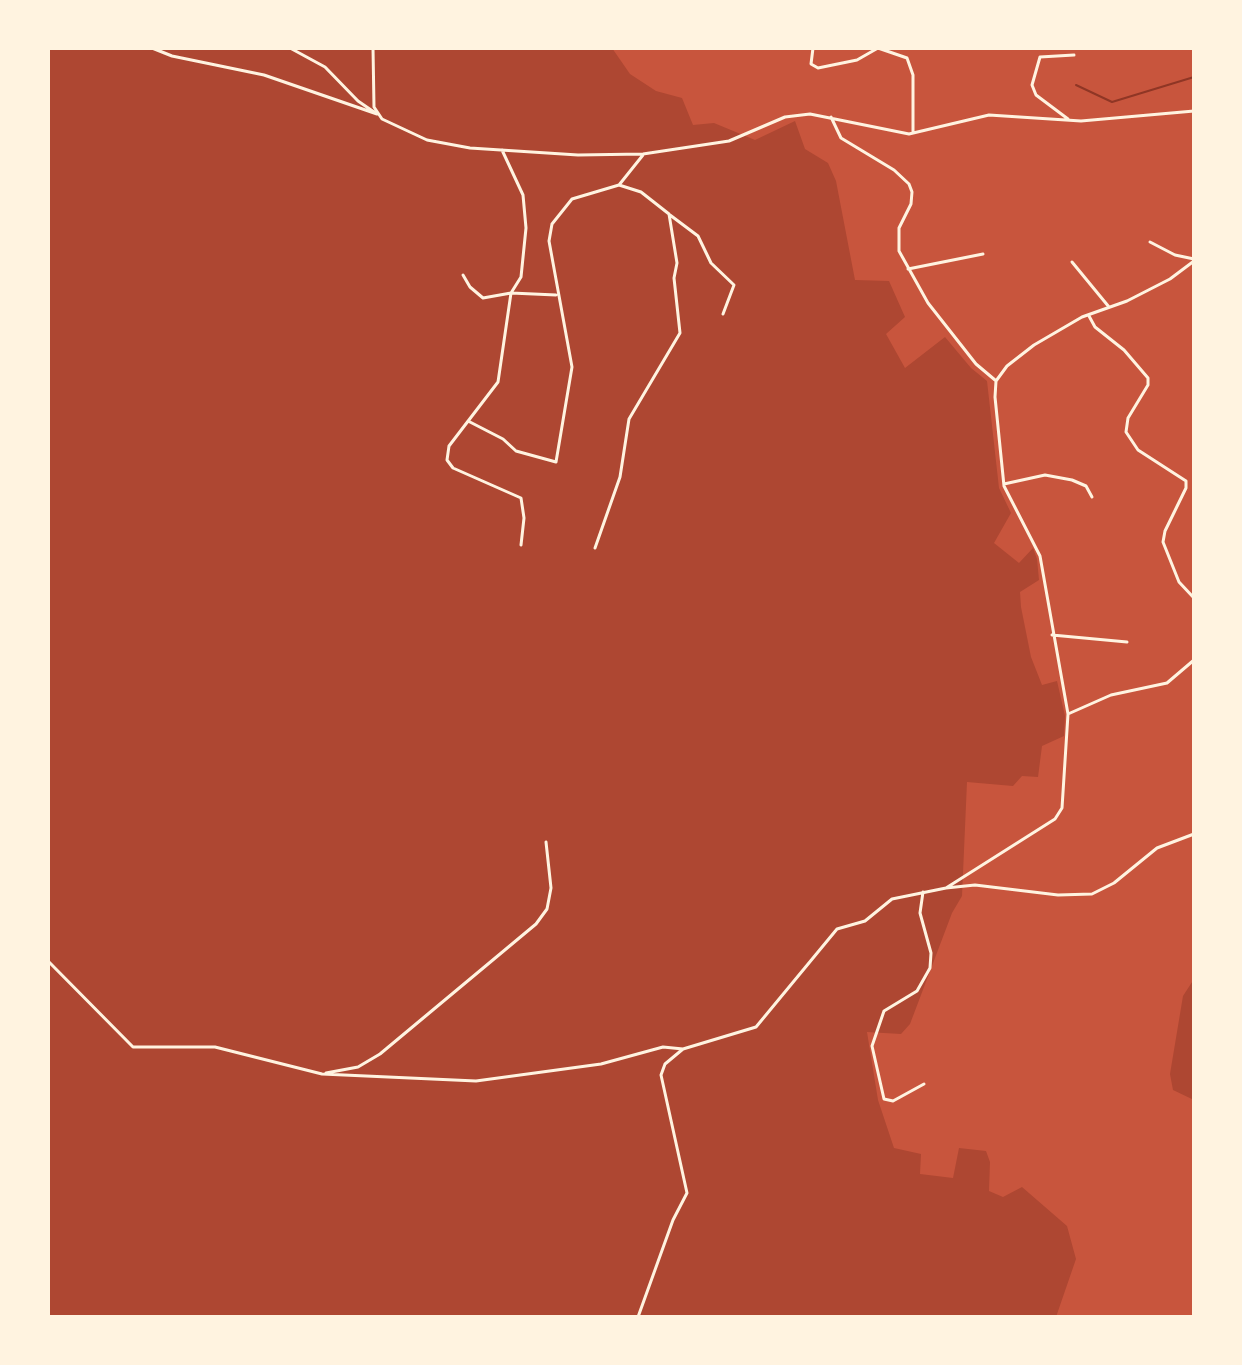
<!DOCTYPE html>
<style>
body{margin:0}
#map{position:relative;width:1242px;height:1365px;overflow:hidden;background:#c8553d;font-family:"DejaVu Sans",sans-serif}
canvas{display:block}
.frame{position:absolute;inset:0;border:50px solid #fff3e0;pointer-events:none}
</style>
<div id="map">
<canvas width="1242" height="1365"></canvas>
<div class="frame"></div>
</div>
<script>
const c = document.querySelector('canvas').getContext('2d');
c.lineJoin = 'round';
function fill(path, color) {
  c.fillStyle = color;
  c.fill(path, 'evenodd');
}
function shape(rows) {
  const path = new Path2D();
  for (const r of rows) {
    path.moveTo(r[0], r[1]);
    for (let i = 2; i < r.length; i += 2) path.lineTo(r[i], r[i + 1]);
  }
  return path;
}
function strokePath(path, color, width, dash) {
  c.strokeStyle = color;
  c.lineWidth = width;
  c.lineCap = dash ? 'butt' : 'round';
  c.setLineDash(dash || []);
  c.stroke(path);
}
fill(shape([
 [48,48,612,48,630,74,656,91,682,98,693,125,714,123,755,140,795,121,805,149,828,163,836,181,855,280,889,281,905,317,886,334,905,368,945,337,971,368,987,381,999,488,1011,513,994,543,1019,563,1033,548,1037,559,1039,580,1020,592,1021,607,1031,657,1042,685,1057,681,1065,716,1064,736,1042,746,1038,777,1022,776,1013,786,967,782,962,896,952,913,910,1024,901,1034,867,1032,878,1100,894,1148,921,1154,920,1174,953,1178,959,1148,986,1151,990,1162,989,1191,1003,1197,1022,1187,1067,1226,1076,1259,1056,1317,48,1317],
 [1194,979,1194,1100,1173,1090,1170,1074,1183,996]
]), '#ae4732');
strokePath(shape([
 [1076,85,1112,102,1194,77]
]), '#8f3625', 2);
strokePath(shape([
 [152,48,172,56,264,75,377,114],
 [290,48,325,67,358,101,374,112],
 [373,48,374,107,382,119,427,140,470,148,578,155,643,154,729,141,785,117,810,114,909,134,989,115,1081,121,1194,111],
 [813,48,811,64,818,68,857,60,878,48,907,58,913,75,913,133],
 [831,117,841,138,894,170,909,184,912,192,911,204,899,228,899,251,928,303,976,364,995,380],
 [1068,119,1036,95,1032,85,1040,57,1074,55],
 [502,150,523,195,526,228,521,277,511,293,498,382,449,446,447,460,453,468,521,498,524,518,521,545],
 [670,215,698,236,711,263,734,285,723,314],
 [1150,242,1175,255,1194,259],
 [1194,261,1170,279,1127,301,1082,317,1034,345,1007,366,996,381,995,397,1004,486,1040,556,1068,714,1111,695,1167,683,1194,660],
 [1072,262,1109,307],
 [908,269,983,254],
 [463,275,470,287,483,298,511,293,556,295],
 [1089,316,1095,327,1124,350,1148,378,1148,385,1128,418,1126,432,1138,450,1186,481,1186,488,1165,531,1163,542,1179,582,1194,598],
 [468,421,503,439,516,451,556,462,572,367,549,241,552,224,572,199,619,185,643,155],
 [1004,484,1045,475,1072,480,1086,486,1092,497],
 [595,548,620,477,629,419,680,333,674,278,677,263,669,214,641,192,619,185],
 [1052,635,1127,642],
 [946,888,975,885,1058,895,1092,894,1114,883,1157,848,1194,834],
 [923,892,920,913,931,953,930,968,917,991,884,1011,872,1046,884,1099,893,1101,924,1084],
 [48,961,133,1047,215,1047,322,1074,476,1081,601,1064,663,1047,683,1049,756,1027,837,929,865,921,892,899,946,888,1055,819,1062,808,1068,714],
 [326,1073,358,1067,380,1054,536,924,547,909,551,888,546,842],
 [638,1317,673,1220,687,1193,661,1075,665,1064,683,1049]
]), '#fff3e0', 3);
</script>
